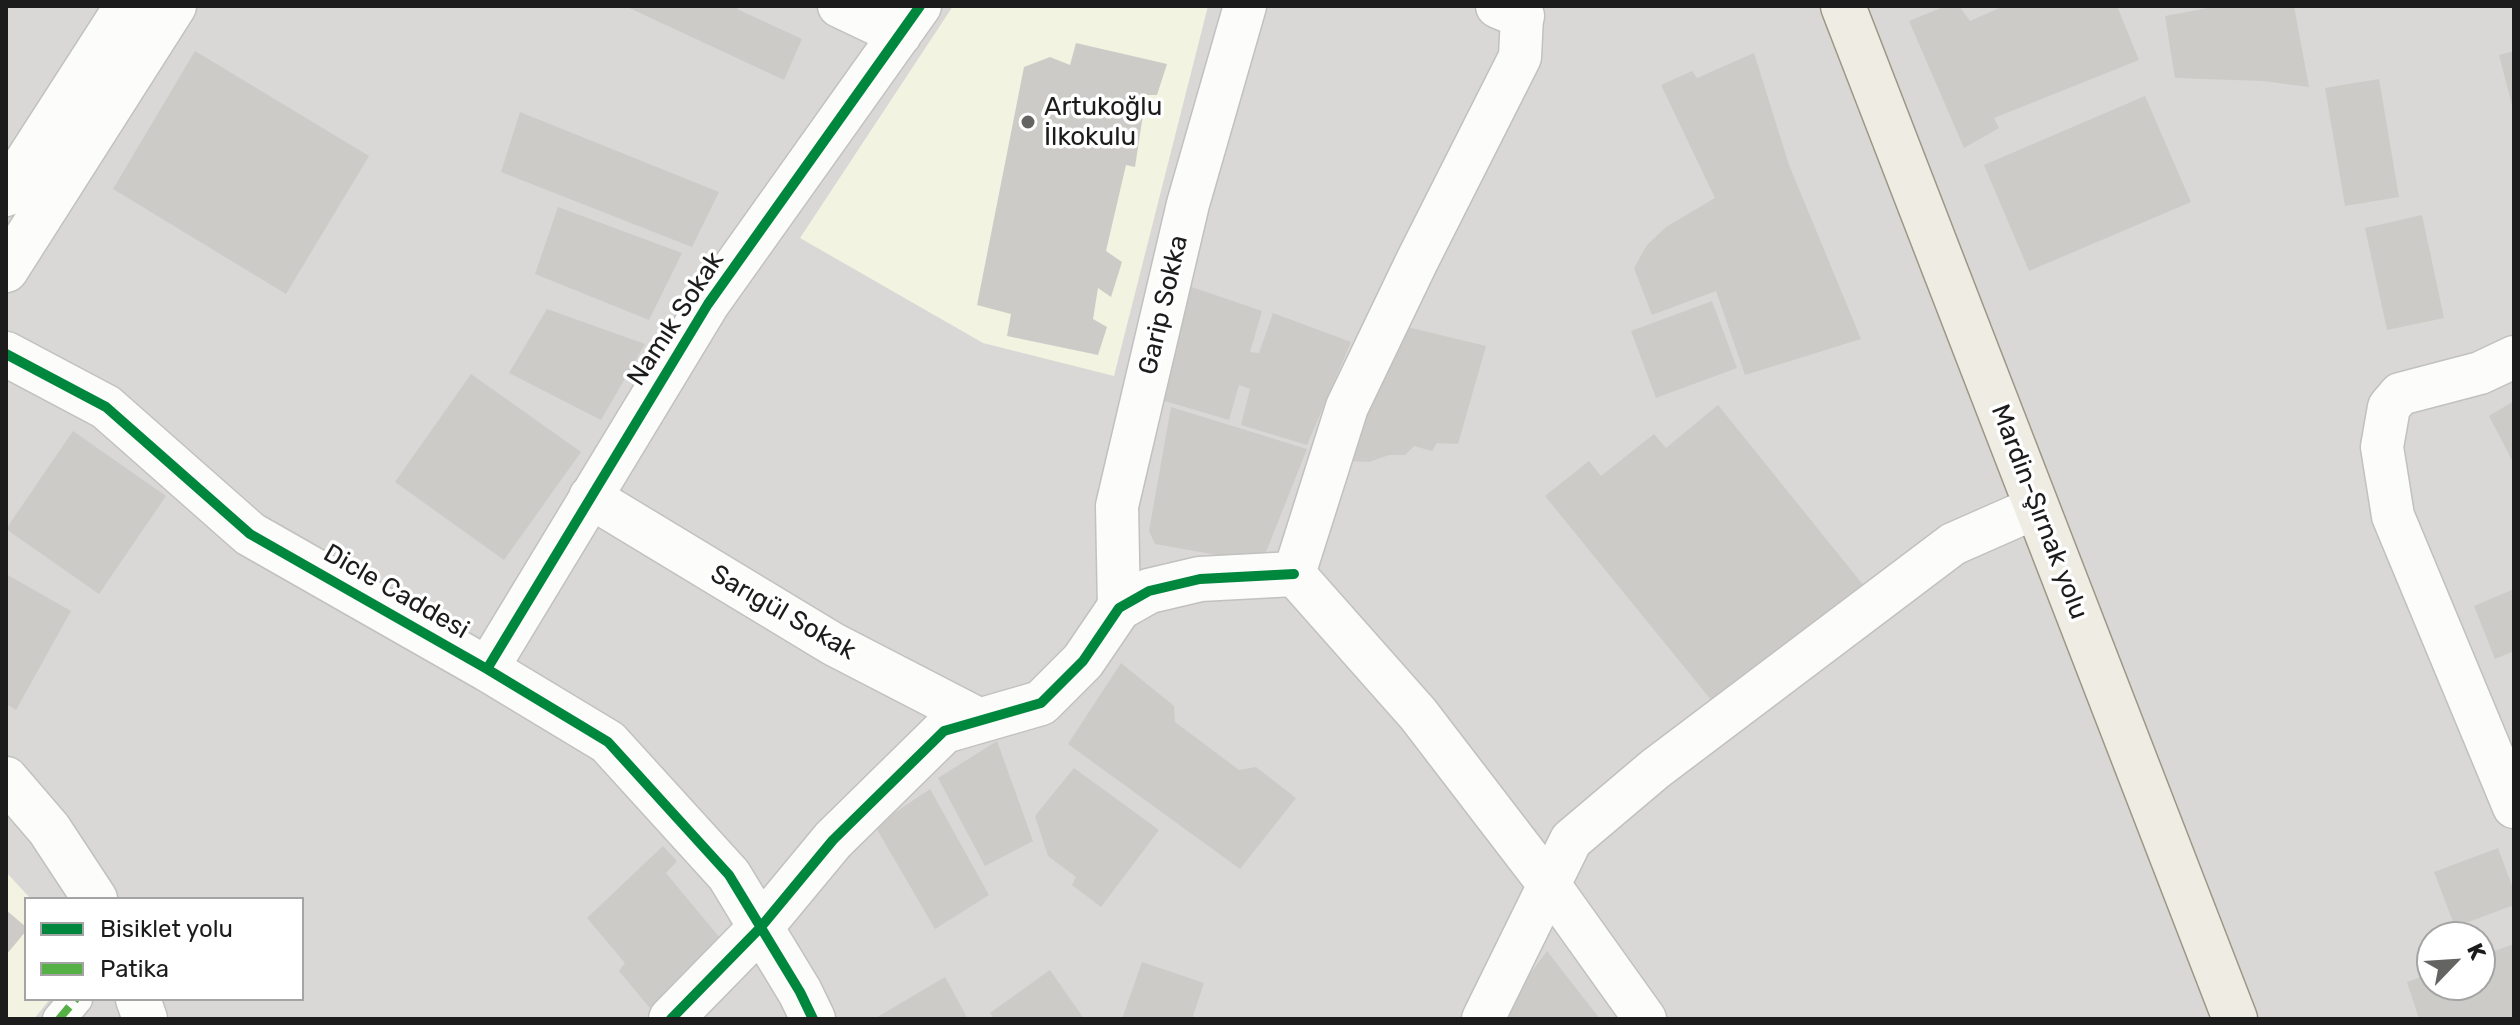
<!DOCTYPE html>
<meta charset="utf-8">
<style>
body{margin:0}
#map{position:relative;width:2520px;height:1025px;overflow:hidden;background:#eae9e4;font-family:Rubik,sans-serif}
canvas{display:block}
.frame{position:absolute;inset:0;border:8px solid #1c1c1c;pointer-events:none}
.legend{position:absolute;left:24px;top:897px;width:280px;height:104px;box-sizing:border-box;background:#fff;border:2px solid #a4a4a4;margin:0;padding:10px 14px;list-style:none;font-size:24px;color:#1c1c1c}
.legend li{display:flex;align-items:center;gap:16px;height:40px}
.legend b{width:40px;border:2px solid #a4a4a4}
.north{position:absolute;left:2416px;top:921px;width:80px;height:80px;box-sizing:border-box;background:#fff;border:2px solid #a4a4a4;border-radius:50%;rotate:65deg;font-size:22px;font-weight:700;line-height:32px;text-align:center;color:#1c1c1c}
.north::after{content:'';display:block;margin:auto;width:28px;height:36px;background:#646462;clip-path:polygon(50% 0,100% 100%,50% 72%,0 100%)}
</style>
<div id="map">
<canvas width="2520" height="1025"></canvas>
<div class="frame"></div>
<ul class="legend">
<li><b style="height:10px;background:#00873e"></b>Bisiklet yolu</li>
<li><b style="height:10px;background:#55b145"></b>Patika</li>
</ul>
<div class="north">K</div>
</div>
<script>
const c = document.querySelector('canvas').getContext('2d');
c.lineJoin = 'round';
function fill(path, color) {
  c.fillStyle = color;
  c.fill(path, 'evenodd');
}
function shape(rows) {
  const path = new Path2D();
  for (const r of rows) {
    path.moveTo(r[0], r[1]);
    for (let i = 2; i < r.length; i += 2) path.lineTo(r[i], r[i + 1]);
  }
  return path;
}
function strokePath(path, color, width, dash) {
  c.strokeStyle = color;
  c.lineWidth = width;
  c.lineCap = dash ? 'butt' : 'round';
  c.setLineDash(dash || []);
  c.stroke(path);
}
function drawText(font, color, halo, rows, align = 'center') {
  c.font = font + ' Rubik,sans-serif';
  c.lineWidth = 7;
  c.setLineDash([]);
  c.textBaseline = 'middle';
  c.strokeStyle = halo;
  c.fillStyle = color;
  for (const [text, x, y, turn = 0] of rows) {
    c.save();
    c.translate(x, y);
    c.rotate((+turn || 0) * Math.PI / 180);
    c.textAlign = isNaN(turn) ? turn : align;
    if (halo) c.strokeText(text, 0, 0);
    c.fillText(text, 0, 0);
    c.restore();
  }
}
fill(shape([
 [6,6,2514,6,2514,1019,6,1019],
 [26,899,302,899,302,999,26,999],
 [2432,937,2480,937,2480,985,2432,985]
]), '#d9d8d6');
fill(shape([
 [953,6,1208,6,1114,376,983,343,800,238],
 [6,872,31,899,26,899,26,999,50,999,34,1019,6,1019]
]), '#f2f3e0');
fill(shape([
 [625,6,739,6,737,9,802,39,784,80],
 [1946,6,1959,6,1970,21,2004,6,2117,6,2139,60,1994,118,1999,128,1964,148,1909,21],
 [2219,6,2294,6,2309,87,2262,81,2175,78,2165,16],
 [1076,43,1167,64,1157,95,1146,95,1135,167,1126,165,1106,251,1122,262,1111,297,1098,288,1093,319,1107,327,1098,355,1007,336,1011,314,977,305,1024,67,1050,57,1070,65],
 [195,51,369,156,286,294,113,189],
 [2514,51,2514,109,2513,109,2499,55],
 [1754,53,1789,165,1861,339,1745,375,1716,291,1652,315,1634,268,1647,245,1666,227,1715,198,1661,85,1692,71,1697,78],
 [2379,79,2399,197,2345,206,2325,88],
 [2145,96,2191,202,2029,271,1984,165],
 [520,112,719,192,692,247,501,172],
 [558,207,682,253,649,320,535,274],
 [2422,215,2444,318,2387,330,2365,228],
 [1183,284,1262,311,1250,352,1259,353,1273,313,1351,342,1307,445,1241,425,1250,389,1239,385,1229,420,1158,399],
 [1712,301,1737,368,1656,398,1631,331],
 [547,309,645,344,601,420,509,373],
 [1403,326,1486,346,1458,444,1437,443,1432,451,1414,446,1405,455,1389,455,1369,462,1348,461],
 [471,374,581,452,504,560,395,482],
 [2514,401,2514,464,2489,416],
 [1718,405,1864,586,1716,706,1545,496,1589,461,1601,476,1654,434,1666,448],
 [1171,407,1307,449,1264,557,1251,561,1155,544,1149,531],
 [73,431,166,496,99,594,6,529],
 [6,574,71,611,16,710,6,704],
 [2514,589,2514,651,2495,659,2474,606],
 [1121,663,1174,706,1175,722,1239,770,1256,767,1296,798,1240,869,1068,744],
 [997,741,1033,841,985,866,938,778],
 [1074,768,1159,830,1101,907,1072,885,1076,877,1048,856,1035,816],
 [930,789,989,895,935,929,875,826],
 [663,846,677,861,666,873,720,938,650,1008,619,971,625,963,587,918],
 [2498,848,2514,891,2514,905,2455,927,2434,872],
 [6,910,26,927,26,931,6,955],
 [2514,944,2514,1019,2419,1019,2407,982,2432,973,2432,985,2480,985,2480,956],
 [1547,951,1600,1019,1510,1019,1507,1005],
 [1142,962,1204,983,1192,1019,1122,1019],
 [1050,970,1084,1019,994,1019,990,1013],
 [945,977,968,1019,874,1019]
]), '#cdcbc7');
const pedestrian = shape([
 [59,1019,76,999]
]);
const minor = shape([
 [839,6,900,35],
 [1522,16,1520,57,1417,261,1347,407,1294,574,1418,714,1550,886,1645,1019],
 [2514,357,2480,373,2400,394,2389,407,2382,447,2393,516,2514,807],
 [590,497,833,644,980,720],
 [1119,608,1117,506,1188,204,1245,6],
 [487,669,708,304,920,6],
 [1483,1019,1571,840,1655,769,1953,544,2037,507]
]);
const tertiary = shape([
 [1498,6,1522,16],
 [6,194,127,6],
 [6,270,174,6],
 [6,354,106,407,250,534,487,669,608,742,729,875,800,992,813,1019],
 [6,779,49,829,95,899],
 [138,999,145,1019],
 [671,1019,760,928,833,840,944,731,1041,703,1083,661,1119,608,1149,591,1200,579,1294,574]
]);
const primary = shape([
 [1843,6,2235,1019]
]);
strokePath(pedestrian, '#c1c1bf', 35);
strokePath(minor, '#c1c1bf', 45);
strokePath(tertiary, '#c1c1bf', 47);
strokePath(primary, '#9d9784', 47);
strokePath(pedestrian, '#fcfcfb', 32);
strokePath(minor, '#fcfcfb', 42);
strokePath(tertiary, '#fcfcfb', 44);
strokePath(primary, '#efece4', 44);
strokePath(shape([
 [59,1019,76,999]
]), '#55b145', 8, [16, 8]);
strokePath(shape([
 [6,354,106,407,250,534,487,669,608,742,729,875,800,992,813,1019],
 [487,669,708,304,920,6],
 [671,1019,760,928,833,840,944,731,1041,703,1083,661,1119,608,1149,591,1200,579,1294,574]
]), '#00873e', 10);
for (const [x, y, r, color] of [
 [1028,122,8,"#646462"]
]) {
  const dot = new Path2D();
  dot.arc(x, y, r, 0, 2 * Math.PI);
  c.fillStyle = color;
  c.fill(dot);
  strokePath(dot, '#fff', 3);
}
drawText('26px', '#1c1c1c', '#fff', [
 ["Artukoğlu",1044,107],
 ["İlkokulu",1044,137]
], 'left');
drawText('26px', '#1c1c1c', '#fff', [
 ["Garip Sokka",1164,305,-77],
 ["Namık Sokak",676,319,-57],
 ["Mardin-Şırnak yolu",2039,512,69],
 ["Dicle Caddesi",396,592,30],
 ["Sarıgül Sokak",783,613,30]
]);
</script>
